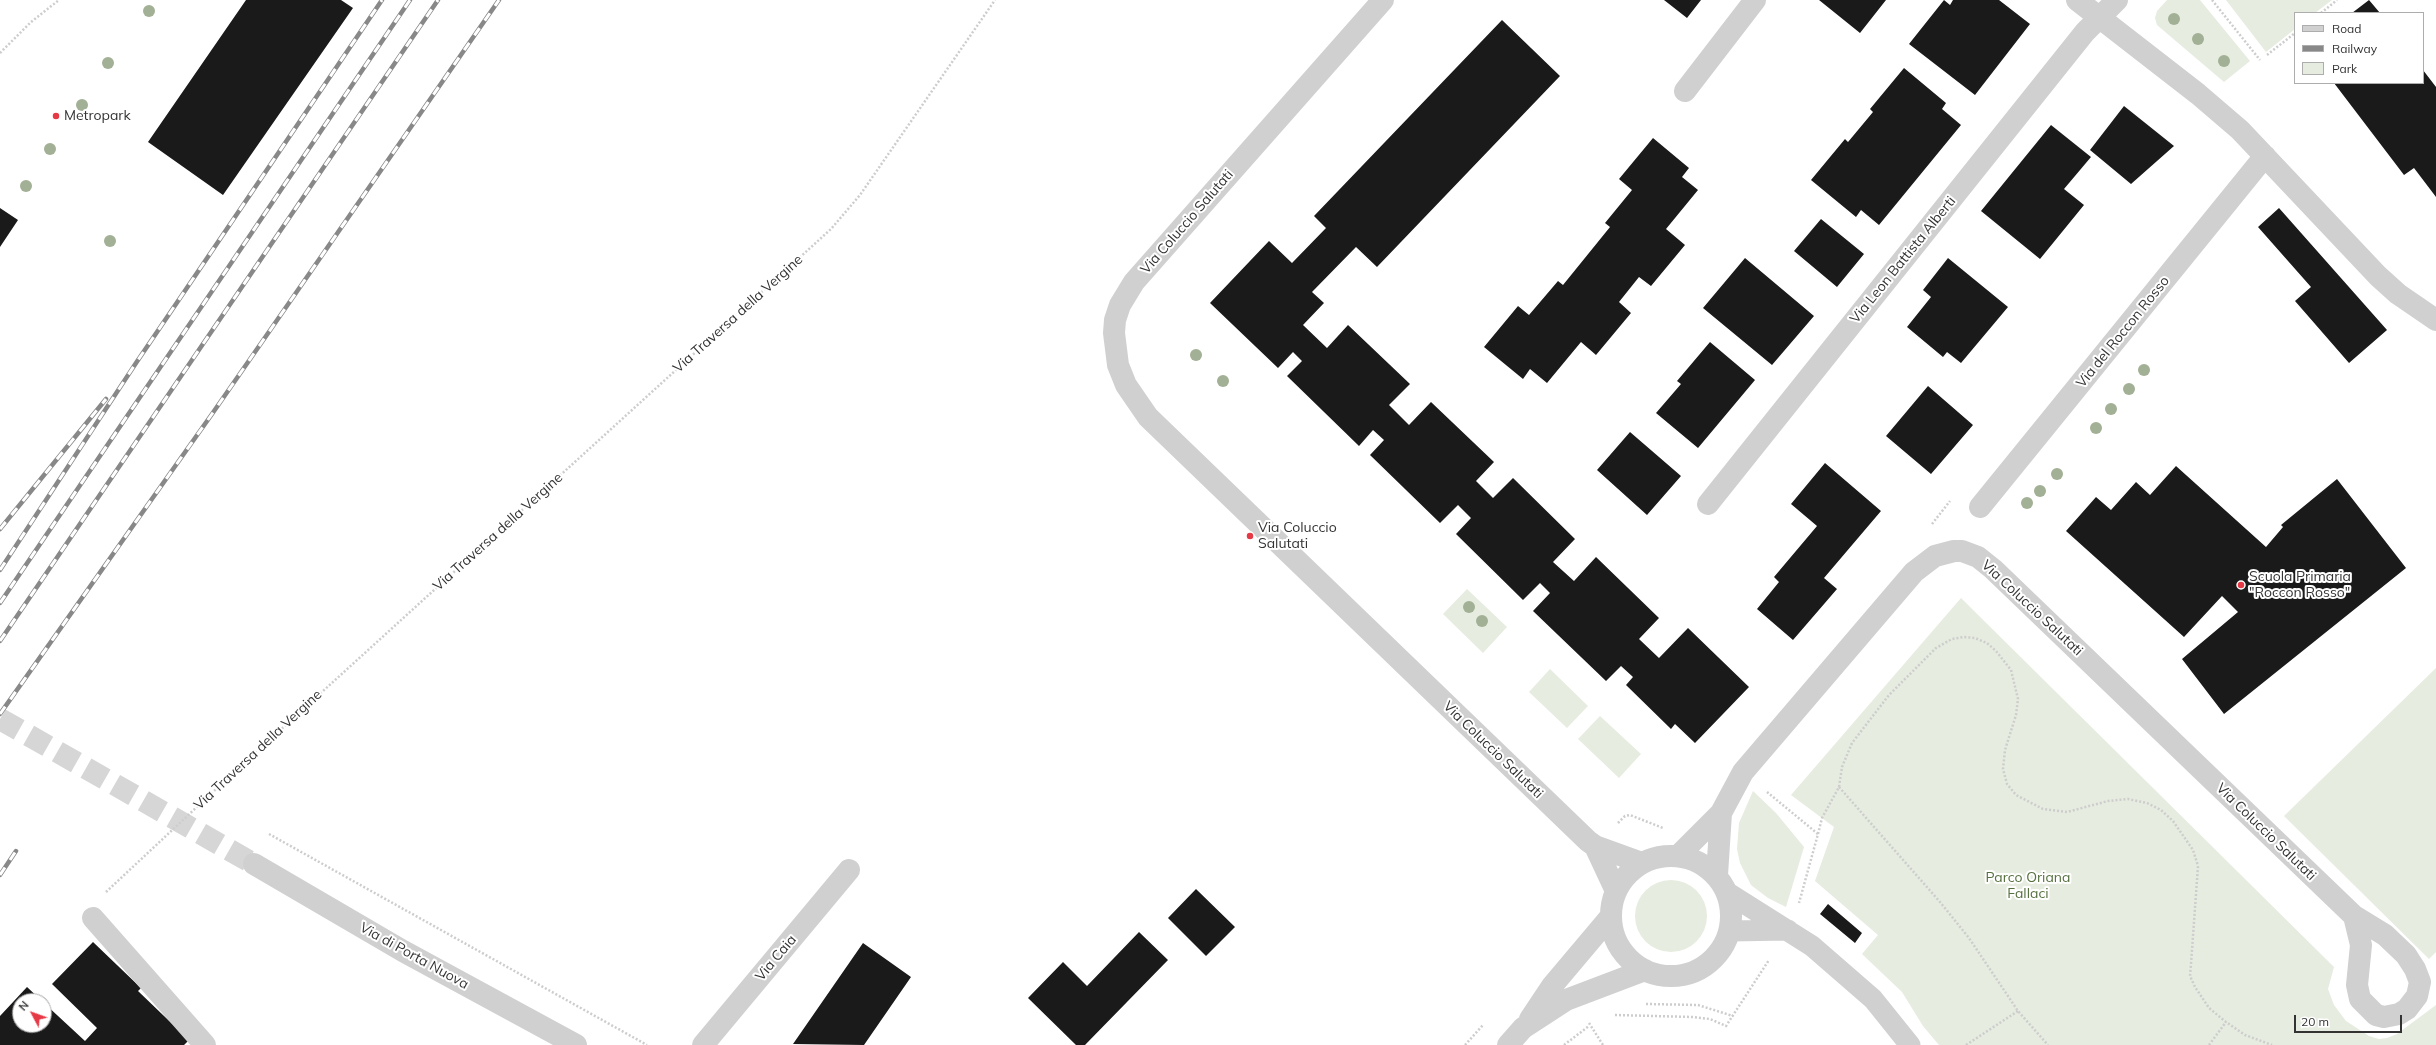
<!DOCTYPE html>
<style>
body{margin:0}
#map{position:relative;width:2436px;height:1045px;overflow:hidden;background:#fff;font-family:Mulish,sans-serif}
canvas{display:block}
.legend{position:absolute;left:2294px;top:12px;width:130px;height:72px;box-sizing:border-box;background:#fff;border:1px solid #adadad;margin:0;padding:5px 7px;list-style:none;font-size:12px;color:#333}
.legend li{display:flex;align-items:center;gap:8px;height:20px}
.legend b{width:20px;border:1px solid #adadad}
.north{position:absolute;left:12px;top:993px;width:40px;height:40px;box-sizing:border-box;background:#fff;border:1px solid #adadad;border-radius:50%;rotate:311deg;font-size:11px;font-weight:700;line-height:16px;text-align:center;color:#333}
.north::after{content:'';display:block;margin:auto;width:14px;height:18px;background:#e63946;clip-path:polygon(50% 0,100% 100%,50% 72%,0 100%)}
.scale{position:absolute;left:2294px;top:1015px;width:108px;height:18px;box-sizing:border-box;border:2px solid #333;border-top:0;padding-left:5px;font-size:12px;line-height:14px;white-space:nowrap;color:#333;-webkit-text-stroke:3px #fff;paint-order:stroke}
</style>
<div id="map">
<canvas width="2436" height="1045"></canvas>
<ul class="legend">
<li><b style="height:5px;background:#d0d0d0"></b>Road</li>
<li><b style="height:5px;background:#888"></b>Railway</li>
<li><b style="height:11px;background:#e6ecdf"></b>Park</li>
</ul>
<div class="north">N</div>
<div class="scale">20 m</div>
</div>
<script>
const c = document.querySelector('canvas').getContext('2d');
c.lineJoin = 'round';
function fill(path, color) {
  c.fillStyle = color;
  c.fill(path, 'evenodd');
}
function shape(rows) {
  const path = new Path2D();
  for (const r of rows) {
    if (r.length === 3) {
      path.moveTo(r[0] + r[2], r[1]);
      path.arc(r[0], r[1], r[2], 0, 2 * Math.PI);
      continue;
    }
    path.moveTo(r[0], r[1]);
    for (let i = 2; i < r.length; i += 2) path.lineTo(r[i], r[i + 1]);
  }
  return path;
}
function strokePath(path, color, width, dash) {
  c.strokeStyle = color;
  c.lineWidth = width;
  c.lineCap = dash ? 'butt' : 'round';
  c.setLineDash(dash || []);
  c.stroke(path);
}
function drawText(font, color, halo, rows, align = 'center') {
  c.font = font + ' Mulish,sans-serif';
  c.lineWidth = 4;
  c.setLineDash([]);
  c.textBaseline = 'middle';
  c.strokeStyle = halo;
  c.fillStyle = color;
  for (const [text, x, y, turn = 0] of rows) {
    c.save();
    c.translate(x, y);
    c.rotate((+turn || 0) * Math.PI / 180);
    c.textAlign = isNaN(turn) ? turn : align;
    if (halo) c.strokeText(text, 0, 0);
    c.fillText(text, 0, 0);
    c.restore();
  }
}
fill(shape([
 [2167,0,2200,0,2250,61,2224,82,2157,25,2155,18,2157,11],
 [2226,0,2332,0,2315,13,2295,13,2295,29,2266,52],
 [1467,589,1507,627,1483,653,1443,614],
 [1961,598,2334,967,2328,989,2334,1005,2346,1021,2369,1036,2379,1039,2387,1038,2397,1034,2436,1005,2436,1045,1939,1045,1923,1026,1902,992,1862,954,1878,935,1815,881,1834,827,1791,795],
 [2436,668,2436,952,2429,959,2284,816],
 [1550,669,1588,706,1567,728,1529,692],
 [1600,716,1641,754,1619,778,1578,739],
 [1753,791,1776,813,1804,847,1786,907,1768,898,1751,885,1740,863,1737,849,1739,823],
 [1671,916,36]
]), '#e6ecdf');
fill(shape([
 [246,0,341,0,353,8,223,195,148,142],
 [1664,0,1701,0,1687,18],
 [1819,0,1886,0,1860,33],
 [1944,0,1950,5,1953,0,1999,0,2030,24,1975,95,1909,44],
 [2369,0,2380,13,2352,13],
 [1502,20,1560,76,1377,267,1356,247,1312,292,1324,303,1303,325,1327,348,1348,325,1410,384,1389,405,1409,425,1431,402,1494,462,1476,481,1493,498,1513,478,1575,539,1553,562,1574,581,1596,557,1659,618,1639,639,1659,658,1688,628,1749,687,1695,743,1675,724,1671,729,1626,685,1633,677,1621,666,1606,681,1533,611,1550,593,1540,583,1523,600,1456,534,1471,518,1458,505,1440,523,1370,455,1384,440,1373,430,1359,446,1287,376,1302,361,1293,352,1278,368,1210,303,1269,241,1292,263,1326,228,1314,216],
 [1904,68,1946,103,1942,109,1961,125,1879,225,1861,210,1856,217,1811,180,1845,139,1848,142,1873,112,1870,109],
 [2423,70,2436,87,2436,197,2414,168,2404,175,2334,83,2423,83],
 [2124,106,2174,146,2131,184,2090,150],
 [2051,125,2091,157,2064,189,2084,205,2040,259,1981,211],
 [1653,138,1689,168,1682,177,1698,190,1666,229,1685,245,1651,286,1639,277,1619,302,1631,313,1596,355,1581,342,1547,383,1530,369,1523,379,1484,347,1518,306,1529,315,1558,281,1563,285,1610,227,1605,223,1632,190,1619,179],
 [0,208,18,220,0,247],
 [2279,208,2387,330,2349,363,2295,301,2311,287,2258,227],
 [1821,219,1864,254,1837,287,1794,251],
 [1745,258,1814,316,1772,365,1703,308],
 [1948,258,2008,307,1961,363,1947,352,1943,357,1907,327,1931,297,1923,290],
 [1710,342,1755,380,1698,448,1656,413,1681,384,1677,381],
 [1928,386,1973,425,1931,474,1886,436],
 [1630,432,1681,476,1647,515,1597,470],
 [1825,463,1881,511,1824,578,1837,589,1793,640,1757,609,1779,582,1774,577,1817,526,1791,504],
 [2176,466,2266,547,2283,527,2281,525,2337,479,2406,568,2224,714,2182,659,2238,612,2222,596,2184,637,2066,531,2096,497,2111,510,2136,482,2150,495],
 [1196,889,1235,927,1206,956,1168,918],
 [1828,904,1862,933,1855,943,1820,914],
 [1139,932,1168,960,1085,1045,1076,1045,1028,998,1063,962,1087,986],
 [93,942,141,988,138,991,189,1040,184,1045,0,1045,0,1016,27,987,42,1001,20,1001,20,1025,44,1025,44,1003,85,1041,97,1028,52,984],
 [863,943,911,977,864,1045,793,1044]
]), '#1a1a1a');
strokePath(shape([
 [0,719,254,864]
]), '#d6d6d6', 22, [22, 11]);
strokePath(shape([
 [2212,0,2260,60],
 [2321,13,2337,0],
 [0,53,31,22,59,0],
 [2267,55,2295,33],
 [1932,524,1950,501],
 [1839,787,1940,902,1969,938,2018,1011,2048,1045],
 [1767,792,1818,834,1799,903],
 [1618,823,1625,816,1630,815,1663,828],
 [269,834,647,1045],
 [1818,834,1822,818,1839,787,1842,767,1852,743,1889,695,1936,648,1952,639,1964,637,1975,638,1987,643,1996,651,2011,670,2018,699,2016,715,2005,750,2003,769,2007,784,2016,795,2043,809,2067,812,2108,801,2128,799,2147,803,2161,810,2173,821,2193,850,2198,866,2191,964,2190,976,2195,987,2209,1008,2226,1022,2245,1035,2272,1045],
 [106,892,245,762,831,229,860,195,995,0],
 [1646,1004,1698,1005,1733,1016],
 [1615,1015,1693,1017,1710,1019,1726,1026,1769,960],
 [1589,1023,1603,1045],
 [1465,1045,1483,1025],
 [1564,1045,1589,1026],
 [1966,1045,2018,1011],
 [2209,1045,2226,1022]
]), '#cdcdcd', 2.5, [2, 2]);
strokePath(shape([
 [1728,893,1812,946,1873,999,1910,1045],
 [1730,931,1788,930]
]), '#d0d0d0', 21);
strokePath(shape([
 [1383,0,1134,282,1120,305,1115,320,1114,333,1118,365,1126,385,1148,417,1588,841,1595,846,1642,863],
 [2077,0,2198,94,2240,130,2378,276,2398,294,2436,320],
 [1685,91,1755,0],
 [1708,504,2085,32,2117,0],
 [1980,507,2265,156],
 [1595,846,1616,891],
 [1679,855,1721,813],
 [1671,916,60],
 [1717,875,1721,813,1743,772,1914,572,1935,556,1954,551,1962,551,1978,557,1993,569,2354,916],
 [2354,916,2385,935,2406,955,2415,969,2420,982,2417,996,2407,1009,2399,1014,2384,1017,2376,1015,2360,999,2357,985,2361,945,2354,916],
 [93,918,205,1045],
 [1530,1019,1552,986,1611,916],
 [703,1045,849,870],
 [1508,1045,1523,1028,1566,1000,1645,970]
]), '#d0d0d0', 22);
strokePath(shape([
 [254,864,403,951,576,1045]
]), '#d0d0d0', 22);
const rail = shape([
 [0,529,106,399],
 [0,570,136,363,382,0],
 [0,603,410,0],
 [0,641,438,0],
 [0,714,212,414,499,0],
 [0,875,16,851]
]);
strokePath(rail, '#888', 4.5);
strokePath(rail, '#fff', 3, [9]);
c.fillStyle = '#a2b095';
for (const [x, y] of [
 [149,11],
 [2174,19],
 [2198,39],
 [2224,61],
 [108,63],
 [82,105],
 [50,149],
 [26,186],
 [110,241],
 [1196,355],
 [2144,370],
 [1223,381],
 [2129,389],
 [2111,409],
 [2096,428],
 [2057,474],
 [2040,491],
 [2027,503],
 [1469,607],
 [1482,621]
]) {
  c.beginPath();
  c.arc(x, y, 6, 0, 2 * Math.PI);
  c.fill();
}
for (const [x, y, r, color] of [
 [56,116,4,"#e63946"],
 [1250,536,4,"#e63946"],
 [2241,585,4,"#e63946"]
]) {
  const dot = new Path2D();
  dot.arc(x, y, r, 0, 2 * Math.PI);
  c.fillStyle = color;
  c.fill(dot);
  strokePath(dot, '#fff', 1.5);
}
drawText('14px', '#333', '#fff', [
 ["Metropark",64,116],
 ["Via Coluccio",1258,528],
 ["Salutati",1258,544],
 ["Scuola Primaria",2249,577],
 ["\"Roccon Rosso\"",2249,593]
], 'left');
drawText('14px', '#333', '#fff', [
 ["Via Coluccio Salutati",1187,222,-49],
 ["Via Leon Battista Alberti",1903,260,-51],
 ["Via Traversa della Vergine",738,314,-42],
 ["Via del Roccon Rosso",2123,332,-51],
 ["Via Traversa della Vergine",498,532,-42],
 ["Via Coluccio Salutati",2032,608,43],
 ["Via Traversa della Vergine",258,750,-43],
 ["Via Coluccio Salutati",1493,750,44],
 ["Via Coluccio Salutati",2266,832,44],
 ["Via di Porta Nuova",414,956,29],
 ["Via Caia",776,958,-50]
]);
drawText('14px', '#56703f', '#fff', [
 ["Parco Oriana",2028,878],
 ["Fallaci",2028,894]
]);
</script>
